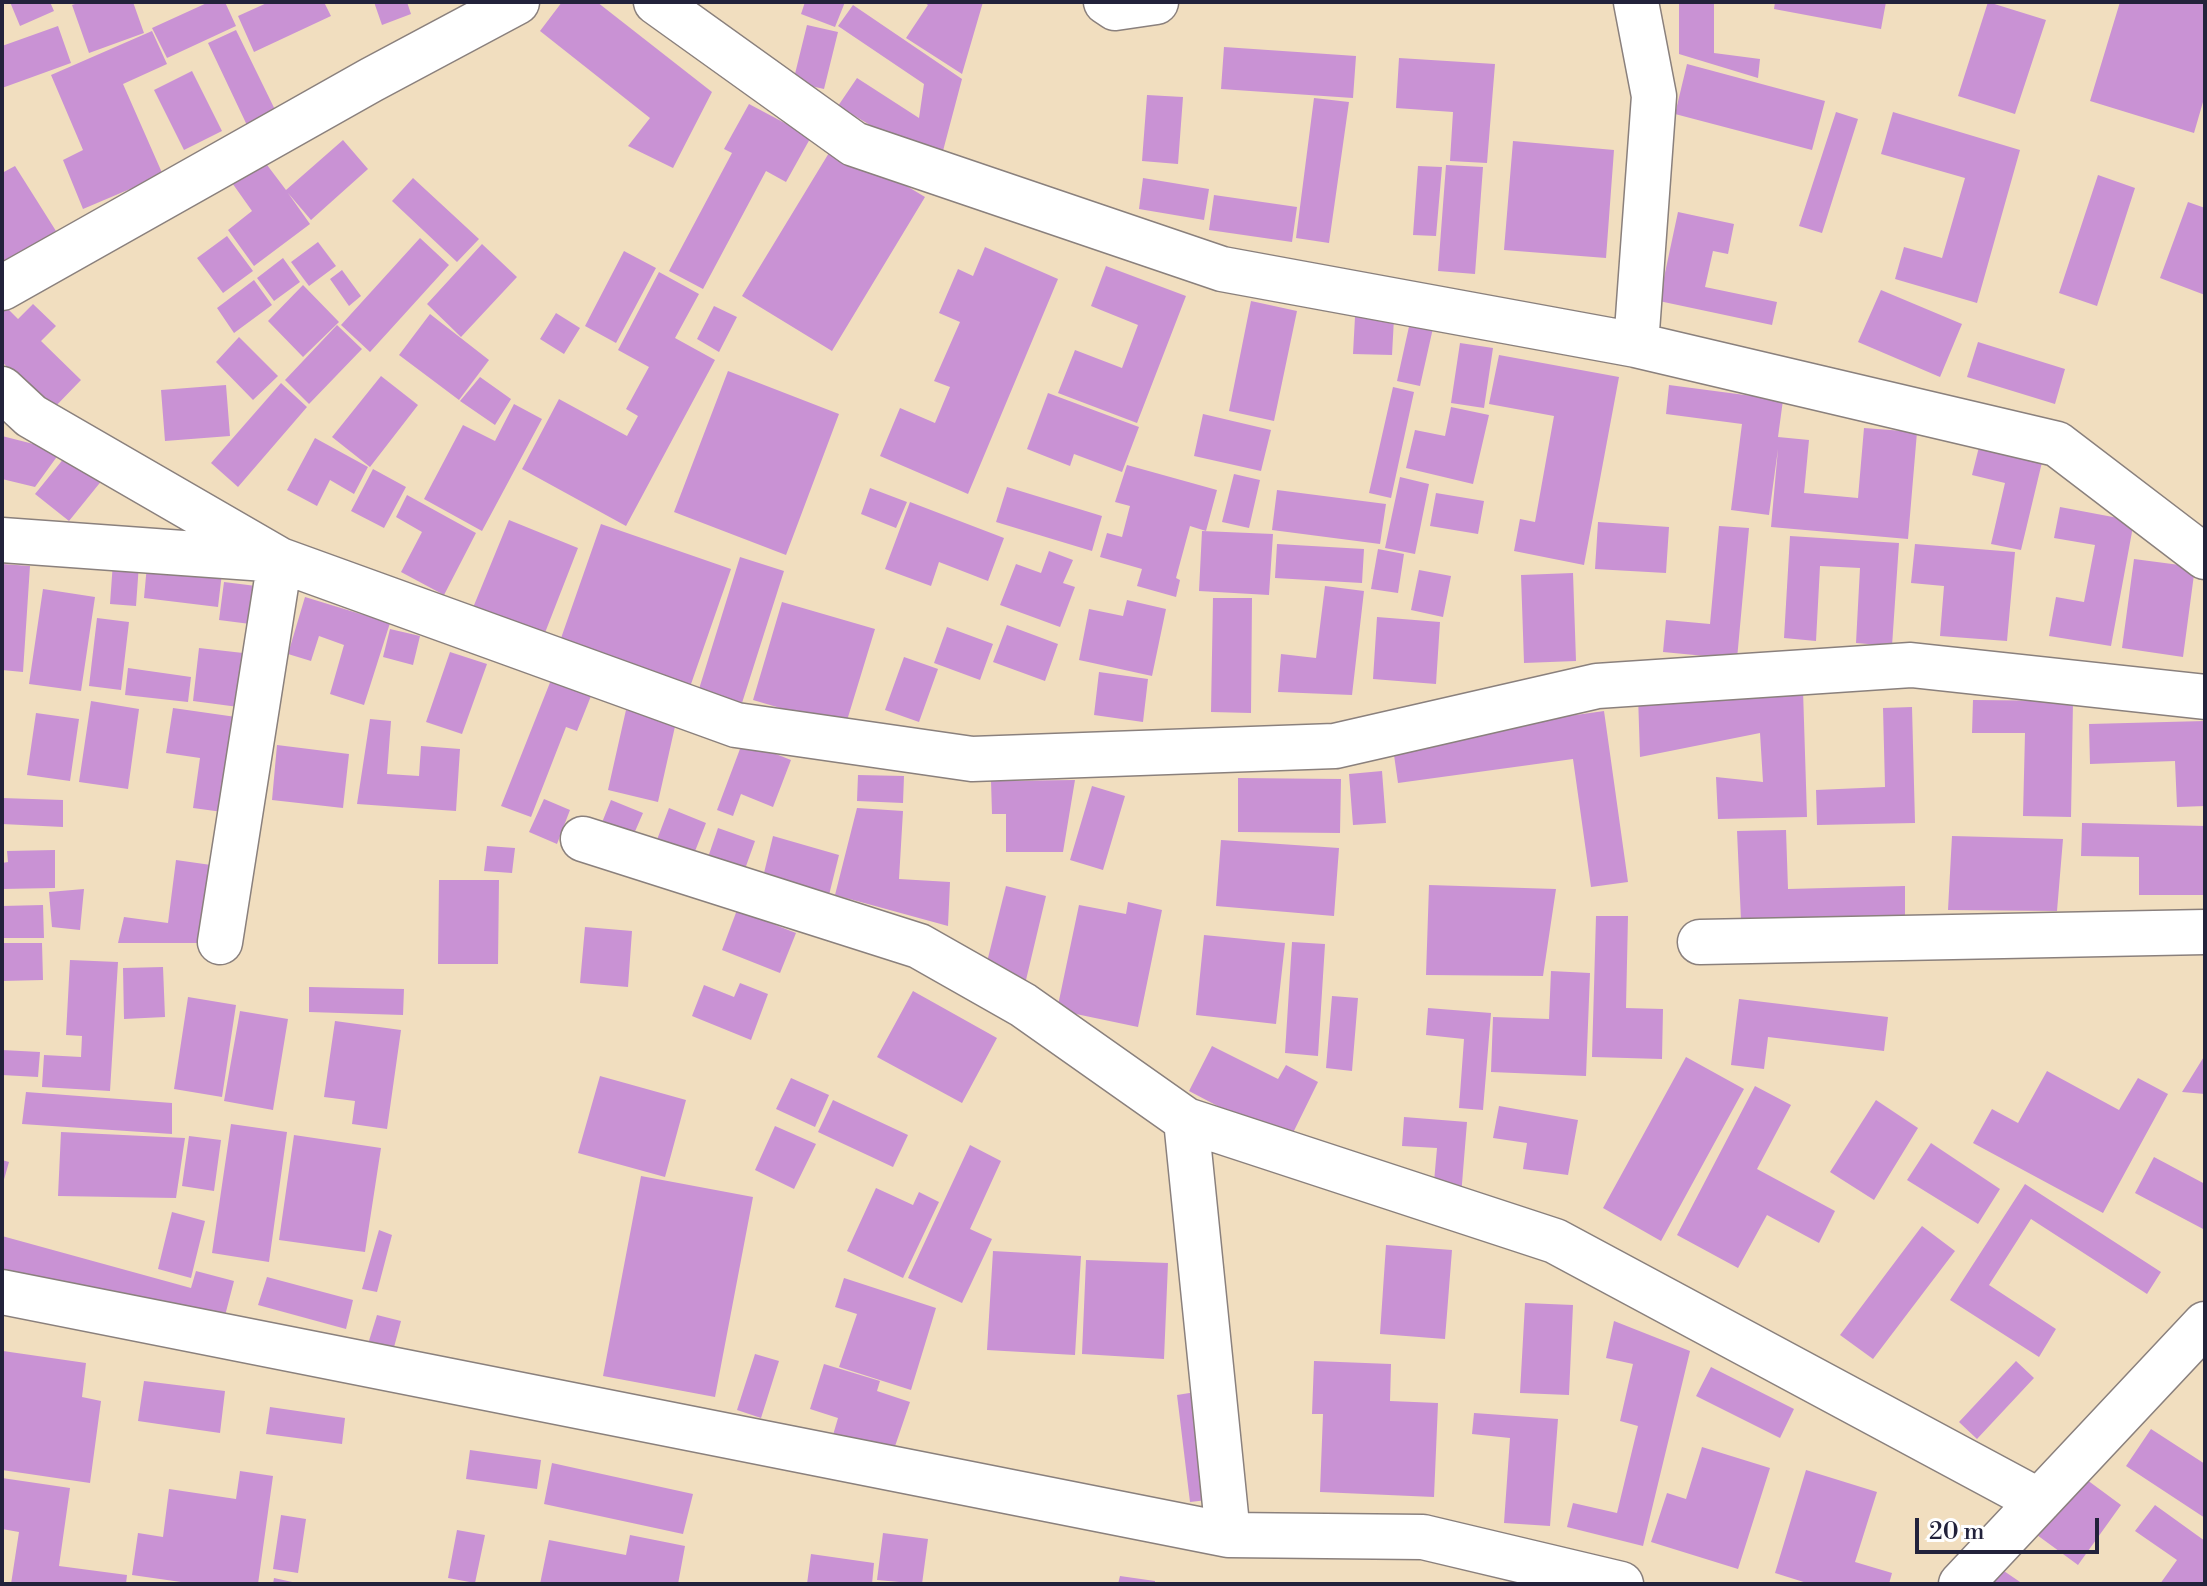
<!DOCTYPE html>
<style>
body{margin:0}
#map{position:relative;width:2207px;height:1586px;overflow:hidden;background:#f1debf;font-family:"Libre Bodoni",serif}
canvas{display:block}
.frame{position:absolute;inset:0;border:4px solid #22223b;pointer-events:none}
.scale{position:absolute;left:1915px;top:1518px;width:184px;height:36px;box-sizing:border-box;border:4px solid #22223b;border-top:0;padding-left:10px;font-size:24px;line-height:28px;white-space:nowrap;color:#22223b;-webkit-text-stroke:6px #fff;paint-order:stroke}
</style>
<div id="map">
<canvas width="2207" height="1586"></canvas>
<div class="frame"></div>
<div class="scale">20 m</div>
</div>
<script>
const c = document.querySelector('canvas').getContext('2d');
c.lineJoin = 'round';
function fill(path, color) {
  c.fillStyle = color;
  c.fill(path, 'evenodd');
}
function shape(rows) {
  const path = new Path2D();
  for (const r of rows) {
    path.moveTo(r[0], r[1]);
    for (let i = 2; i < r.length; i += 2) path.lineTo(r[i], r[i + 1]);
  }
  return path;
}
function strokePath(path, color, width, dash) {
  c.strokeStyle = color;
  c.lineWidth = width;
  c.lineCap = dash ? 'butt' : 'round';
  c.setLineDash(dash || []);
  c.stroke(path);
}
fill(shape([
 [10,2,50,2,54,11,20,26],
 [81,2,133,2,144,33,89,53,72,5],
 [209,2,225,2,236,26,167,58,152,28],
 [269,2,324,2,331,16,254,52,238,16],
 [374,2,407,2,411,14,382,25],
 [562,2,597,2,712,92,673,168,628,146,650,118,540,31],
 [805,2,845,2,835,27,801,14],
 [923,2,983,2,962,74,906,38,928,5],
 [1679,2,1714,2,1714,53,1760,59,1758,78,1679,54],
 [1775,2,1886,2,1881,29,1774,9],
 [1988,2,2046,20,2015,114,1958,96],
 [2120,2,2205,2,2205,95,2194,133,2090,101],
 [853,5,962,79,939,166,838,106,857,78,919,118,924,84,838,26],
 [807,25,838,32,824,89,793,82],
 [58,26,71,63,2,88,2,46],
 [236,30,283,126,254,140,208,43],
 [152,31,167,64,123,84,163,175,83,209,63,160,83,150,51,75],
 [1224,47,1356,56,1353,98,1221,89],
 [1399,58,1495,64,1487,163,1450,161,1453,112,1396,108],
 [1687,64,1825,101,1812,150,1675,114],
 [192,71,222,131,184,150,154,90],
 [1147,95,1183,97,1178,164,1142,161],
 [1314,98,1349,102,1329,243,1296,238],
 [749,104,811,137,786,182,766,171,703,289,669,271,732,153,724,149],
 [1836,112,1858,119,1822,233,1799,226],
 [1893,112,2020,150,1977,303,1895,279,1904,247,1942,258,1965,178,1881,154],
 [343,140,368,169,311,220,288,193,310,224,254,266,228,230,252,211,230,180,261,157,286,190],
 [1513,141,1614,150,1606,258,1504,250],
 [835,143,925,197,832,351,742,296],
 [1446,165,1483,167,1475,274,1438,271],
 [15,166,56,231,2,265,2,173],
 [1418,166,1442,167,1436,236,1413,235],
 [2098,175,2135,188,2097,306,2059,293],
 [413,178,479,239,457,262,392,201],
 [1143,178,1209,189,1204,220,1139,209],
 [1214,195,1297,207,1292,242,1209,230],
 [2188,202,2205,208,2205,295,2160,278],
 [1678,212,1734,224,1728,254,1713,251,1705,287,1777,302,1772,325,1659,301],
 [227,236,253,271,223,293,197,258],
 [420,238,449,265,370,352,341,325],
 [318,242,336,266,309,286,291,262],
 [482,244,517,277,461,337,427,304],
 [985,247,1058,279,968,494,880,456,900,408,935,423,950,387,934,381,960,322,939,313,958,269,973,276],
 [624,251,656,268,616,343,585,326],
 [283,258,300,282,274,301,257,278],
 [1106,266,1186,296,1137,423,1058,393,1075,350,1122,368,1138,325,1091,306],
 [342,270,361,296,349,306,330,279],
 [659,272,699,294,675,338,715,360,626,526,522,469,559,399,627,436,638,416,626,409,649,367,618,350],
 [254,280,272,305,234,333,217,308],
 [303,285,339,322,303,357,268,321],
 [1881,290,1962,324,1940,377,1858,342],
 [1251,301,1297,311,1274,421,1229,411],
 [2,303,18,319,33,304,56,326,41,341,81,380,52,410,2,362],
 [714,306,737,317,719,352,697,339],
 [556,313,580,328,564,354,540,339],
 [430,314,489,360,459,400,399,355],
 [1355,317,1394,318,1392,355,1353,354],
 [1410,322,1433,328,1420,386,1397,381],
 [337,325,362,349,309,404,285,380],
 [239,337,278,376,253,400,216,362],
 [1978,342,2065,369,2055,404,1967,377],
 [1460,343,1493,348,1484,408,1451,403],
 [1499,355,1619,377,1584,565,1514,551,1520,519,1535,522,1554,416,1489,404],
 [728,371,839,414,786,555,674,512],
 [381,376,418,405,370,467,332,437],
 [480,377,511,399,495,425,460,401],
 [281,383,307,407,238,487,211,463],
 [226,385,230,436,165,441,161,390],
 [1669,385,1783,400,1778,437,1809,440,1804,493,1858,498,1864,428,1917,432,1908,539,1771,527,1778,449,1769,515,1731,510,1742,424,1666,414],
 [1393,387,1414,392,1391,498,1369,493],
 [1048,393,1139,427,1122,472,1074,454,1070,466,1027,449],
 [514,404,542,419,482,531,424,499,463,425,495,441],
 [1451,407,1489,415,1473,484,1406,468,1415,430,1445,436],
 [1203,414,1271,430,1261,471,1194,456],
 [2,436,61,451,35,487,2,479],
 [315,438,368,467,354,494,330,480,317,506,287,490],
 [1980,443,2043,458,2021,550,1991,544,2005,483,1972,475],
 [69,452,103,479,69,521,35,494],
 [1127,465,1217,490,1206,531,1190,526,1176,578,1180,580,1176,597,1137,586,1142,569,1100,557,1107,533,1122,537,1130,506,1115,502],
 [373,469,406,487,384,528,351,511],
 [1234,474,1260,480,1249,528,1222,522],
 [1400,477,1429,484,1415,554,1385,548],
 [1007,487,1102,516,1092,551,996,522],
 [870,488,907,502,896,528,861,514],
 [1277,490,1386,504,1380,544,1272,530],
 [1436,493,1484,501,1478,534,1430,526],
 [407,495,476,533,444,595,401,572,422,532,396,517],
 [910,502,1004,538,988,581,939,562,931,586,885,569],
 [2060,507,2134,521,2111,646,2049,636,2056,597,2084,602,2095,545,2054,538],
 [509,520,578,548,541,643,470,615],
 [1598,522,1669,527,1666,573,1595,569],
 [601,524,731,569,690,687,560,641],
 [1719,526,1749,528,1737,659,1663,652,1666,620,1710,624],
 [1202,531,1273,534,1269,595,1199,591],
 [1790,536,1899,543,1892,646,1856,643,1860,568,1820,566,1816,641,1784,638],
 [1277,544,1364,549,1362,583,1275,578],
 [1915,544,2015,552,2007,641,1940,636,1944,586,1911,583],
 [1378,549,1404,554,1398,593,1371,589],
 [1049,551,1073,560,1063,583,1075,587,1060,627,1000,605,1016,564,1041,573],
 [740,557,784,571,742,703,699,689],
 [2134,559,2195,567,2183,657,2122,648],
 [113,562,139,564,136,606,110,604],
 [2,564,30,566,23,672,2,670],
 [147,565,222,573,218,607,144,598],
 [1419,570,1451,576,1443,617,1411,610],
 [1573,573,1576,661,1524,663,1521,575],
 [224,582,264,587,258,625,219,620],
 [1325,586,1364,591,1352,695,1278,692,1281,654,1316,658],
 [43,589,95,597,81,691,29,684],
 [305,597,390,623,364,705,330,694,344,645,319,636,311,661,288,654],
 [1213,598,1252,598,1251,713,1211,712],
 [1127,600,1166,609,1152,676,1079,660,1089,609,1123,616],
 [782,602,875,629,845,727,753,700],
 [1377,617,1440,622,1436,684,1373,679],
 [97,618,129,622,121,690,89,686],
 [1007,625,1058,644,1045,681,993,662],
 [947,627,993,644,980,680,934,663],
 [390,629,420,636,413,665,383,657],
 [199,648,252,654,246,708,193,701],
 [450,652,487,664,462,734,426,722],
 [904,657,938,669,919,722,885,710],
 [128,668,191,677,188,702,125,695],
 [1099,672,1148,679,1143,722,1094,715],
 [551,680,591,696,577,731,566,727,531,817,501,806],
 [1803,690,1807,817,1718,819,1716,777,1763,782,1760,733,1640,757,1638,695],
 [1973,700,2073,701,2071,817,2023,816,2025,733,1972,733],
 [91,701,139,709,128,789,79,782],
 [1912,707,1915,823,1817,825,1816,790,1885,787,1883,708],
 [173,708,243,718,230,813,193,808,200,758,166,753],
 [626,710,676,722,658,802,608,790],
 [1604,711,1628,882,1591,887,1573,759,1398,783,1392,741],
 [36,713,79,719,70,781,27,775],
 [370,719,391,721,387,774,419,776,421,746,460,749,456,811,357,804],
 [2205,721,2205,806,2177,807,2175,761,2090,764,2089,724],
 [743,741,791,760,773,807,741,794,733,816,717,810],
 [277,745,349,754,343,808,272,800],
 [1382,771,1386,823,1353,825,1349,774],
 [858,775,904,776,903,803,857,801],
 [1238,778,1341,779,1340,833,1238,832],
 [1075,780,1063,852,1006,852,1006,814,992,814,991,781],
 [1092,786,1125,796,1103,870,1070,860],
 [2,798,63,800,63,827,2,824],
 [544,799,570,810,557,844,529,832],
 [611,800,643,813,630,843,599,830],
 [669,808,706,823,692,859,655,845],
 [857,808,903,811,899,879,950,882,948,926,835,895],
 [2082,823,2205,826,2205,895,2139,895,2139,857,2081,856],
 [718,828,755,841,740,883,704,869],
 [1786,830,1788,889,1905,886,1905,923,1741,920,1737,831],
 [773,836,839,855,829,895,763,877],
 [1952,836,2063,839,2057,911,1948,910],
 [1221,840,1339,848,1334,916,1216,906],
 [487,846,515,848,512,873,484,871],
 [55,850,55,888,2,889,2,863,8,862,7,851],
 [176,860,218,866,208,943,118,943,124,917,168,923],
 [439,880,499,880,498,964,438,964],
 [1429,885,1556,889,1543,976,1426,975],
 [1006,886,1046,896,1026,980,985,970],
 [84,889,80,930,52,927,49,892],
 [1128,902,1162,910,1138,1027,1057,1010,1079,905,1126,914],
 [43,905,44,938,2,938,2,906],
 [737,910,796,933,780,973,722,950],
 [1596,916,1628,916,1626,1008,1663,1009,1662,1059,1592,1057],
 [585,927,632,931,628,987,580,983],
 [1204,935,1285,943,1276,1024,1196,1015],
 [1292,942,1325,944,1318,1056,1285,1053],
 [2,943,42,943,43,980,2,981],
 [70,960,118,962,110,1091,42,1087,44,1055,81,1057,82,1036,66,1035],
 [163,967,165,1017,124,1019,123,968],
 [1551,971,1590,973,1586,1076,1491,1072,1493,1017,1549,1019],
 [740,983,768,994,751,1040,692,1016,704,985,734,997],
 [309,987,404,989,403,1015,309,1012],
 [913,991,997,1038,962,1103,877,1057],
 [1332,996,1358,998,1352,1071,1326,1068],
 [188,997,236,1005,222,1097,174,1089],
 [1739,999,1888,1017,1884,1051,1768,1037,1764,1069,1731,1065],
 [1428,1008,1491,1013,1483,1110,1459,1108,1464,1039,1426,1035],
 [240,1011,288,1019,273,1110,224,1101],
 [335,1021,401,1030,387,1129,352,1124,355,1101,324,1097],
 [1212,1046,1278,1079,1286,1065,1318,1082,1288,1143,1189,1091],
 [2,1050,40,1052,38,1077,2,1075],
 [2205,1055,2205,1094,2182,1092],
 [1686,1057,1744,1089,1661,1241,1603,1208],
 [2047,1071,2119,1110,2138,1078,2168,1094,2103,1213,1973,1143,1992,1109,2018,1123],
 [600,1076,686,1100,665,1177,578,1153],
 [791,1078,829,1095,815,1127,776,1109],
 [1755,1086,1791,1105,1757,1169,1835,1211,1819,1243,1767,1215,1738,1268,1677,1235],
 [26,1092,172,1103,172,1134,22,1124],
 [833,1100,908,1135,893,1167,818,1132],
 [1876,1100,1918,1128,1874,1200,1830,1172],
 [1499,1106,1578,1120,1568,1175,1523,1169,1527,1143,1493,1138],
 [1404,1117,1467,1122,1461,1196,1433,1193,1437,1148,1402,1146],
 [231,1124,287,1132,269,1262,212,1253],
 [775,1126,816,1144,794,1189,755,1170],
 [61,1132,185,1138,176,1198,58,1196],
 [294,1135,381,1148,365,1252,279,1240],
 [189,1136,221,1140,214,1191,182,1186],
 [1931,1143,2000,1189,1978,1224,1907,1180],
 [970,1145,1001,1161,970,1229,992,1239,962,1303,908,1278],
 [2154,1157,2205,1184,2205,1230,2135,1193],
 [2,1160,9,1162,3,1183,2,1183],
 [641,1176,753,1197,715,1397,603,1376],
 [2025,1184,2161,1272,2147,1294,2031,1219,1989,1285,2056,1329,2039,1357,1950,1300],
 [876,1188,913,1205,919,1192,939,1202,903,1278,847,1251],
 [172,1212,205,1221,191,1278,158,1269],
 [1922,1226,1955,1251,1873,1359,1840,1335],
 [379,1230,392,1235,377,1292,362,1289],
 [2,1236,191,1288,196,1271,234,1281,221,1331,2,1270],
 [1386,1245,1452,1250,1445,1339,1380,1334],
 [993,1251,1081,1256,1075,1355,987,1350],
 [1086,1260,1168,1263,1164,1359,1082,1354],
 [267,1277,353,1300,346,1329,258,1305],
 [844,1278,936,1308,911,1390,839,1367,857,1314,835,1307],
 [1525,1303,1573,1305,1569,1395,1520,1393],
 [377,1315,401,1321,393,1351,368,1344],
 [1614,1321,1690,1351,1643,1546,1567,1527,1573,1503,1617,1513,1638,1426,1620,1421,1633,1364,1606,1358],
 [3,1351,86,1363,82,1397,101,1401,90,1483,2,1470],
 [755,1354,779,1361,761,1418,737,1410],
 [1314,1361,1391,1364,1390,1401,1438,1403,1434,1497,1320,1492,1323,1414,1312,1414],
 [2016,1361,2034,1378,1977,1439,1959,1422],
 [824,1364,880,1381,877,1391,910,1402,890,1461,831,1442,838,1418,810,1409],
 [1711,1367,1794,1409,1780,1438,1696,1396],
 [144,1381,225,1391,220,1433,138,1421],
 [1202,1391,1216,1499,1190,1502,1177,1395],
 [270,1407,345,1418,342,1444,266,1434],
 [1474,1413,1558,1419,1550,1526,1504,1523,1510,1438,1472,1434],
 [2151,1429,2205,1464,2205,1518,2126,1466],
 [1702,1447,1770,1468,1738,1569,1651,1542,1667,1493,1686,1499],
 [470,1450,541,1460,537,1489,466,1479],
 [552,1463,693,1494,683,1534,544,1504],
 [1806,1470,1877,1492,1855,1562,1892,1573,1889,1584,1810,1584,1775,1573],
 [240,1471,273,1476,258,1584,195,1584,132,1575,138,1533,163,1537,169,1489,236,1499],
 [2079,1474,2121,1505,2078,1565,2037,1535],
 [2,1478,70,1488,59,1566,127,1575,126,1584,11,1584,19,1532,2,1529],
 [2155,1505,2205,1541,2203,1584,2160,1584,2177,1560,2135,1531],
 [281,1515,306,1519,298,1573,273,1569],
 [457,1530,485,1535,475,1583,448,1578],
 [883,1533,928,1539,922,1584,877,1580],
 [630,1535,685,1546,678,1584,540,1584,549,1540,626,1555],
 [811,1554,874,1563,872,1584,807,1584],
 [2001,1569,2023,1584,1990,1584],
 [1120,1576,1155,1581,1155,1584,1118,1584],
 [274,1578,297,1583,297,1584,273,1584]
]), '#c992d4');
const street = shape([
 [656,2,854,144,1222,269,1636,345,2057,444,2205,557],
 [1106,2,1115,8,1156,2],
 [1636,2,1654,96,1636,345],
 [2,288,371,80,517,2],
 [2,389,31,416,280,560,220,942],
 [2,540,280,560,736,725,972,759,1335,746,1597,686,1911,665,2205,697],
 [583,839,919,946,1023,1005,1186,1120,1555,1241,2039,1501],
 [1700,942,2205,932],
 [1186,1120,1228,1535],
 [2,1292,1228,1535,1423,1537,1621,1584],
 [1961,1584,2205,1324]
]);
strokePath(street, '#8a807d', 47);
strokePath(street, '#fff', 44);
</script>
